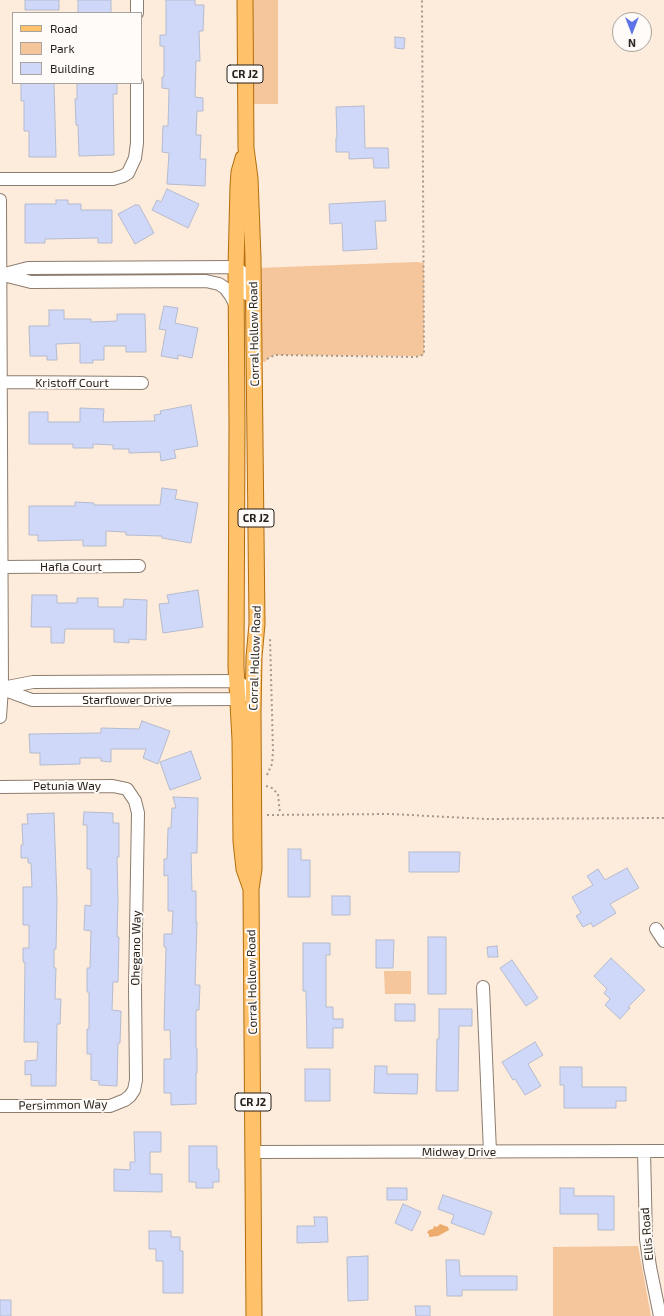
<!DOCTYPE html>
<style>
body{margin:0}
#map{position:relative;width:664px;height:1316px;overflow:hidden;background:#fdebdb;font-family:"Exo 2",sans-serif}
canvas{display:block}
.legend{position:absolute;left:12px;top:12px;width:130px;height:72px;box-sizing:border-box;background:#fffbf8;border:1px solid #a8a39f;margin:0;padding:5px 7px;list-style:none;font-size:12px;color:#251f19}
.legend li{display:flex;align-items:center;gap:8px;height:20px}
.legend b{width:20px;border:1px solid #a8a39f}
.north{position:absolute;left:612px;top:12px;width:40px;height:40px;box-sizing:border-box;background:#fffbf8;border:1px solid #a8a39f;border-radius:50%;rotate:180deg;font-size:11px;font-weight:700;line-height:16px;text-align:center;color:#251f19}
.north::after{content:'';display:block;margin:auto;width:14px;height:18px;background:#5d71e8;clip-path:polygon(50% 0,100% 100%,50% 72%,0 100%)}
</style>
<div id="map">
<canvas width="664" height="1316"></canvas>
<ul class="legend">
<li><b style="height:5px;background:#ffc16a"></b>Road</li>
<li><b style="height:11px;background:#f5c69b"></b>Park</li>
<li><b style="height:11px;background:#cfd8f8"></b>Building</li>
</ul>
<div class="north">N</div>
</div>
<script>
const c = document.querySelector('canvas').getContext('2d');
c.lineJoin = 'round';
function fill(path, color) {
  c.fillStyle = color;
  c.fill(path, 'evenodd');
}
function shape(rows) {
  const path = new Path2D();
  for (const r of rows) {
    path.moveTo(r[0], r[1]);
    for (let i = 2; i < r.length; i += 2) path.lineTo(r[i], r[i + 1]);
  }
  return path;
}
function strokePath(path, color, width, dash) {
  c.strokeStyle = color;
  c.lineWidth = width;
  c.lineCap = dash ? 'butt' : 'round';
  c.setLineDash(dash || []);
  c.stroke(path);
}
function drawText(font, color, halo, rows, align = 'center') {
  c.font = font + ' "Exo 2",sans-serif';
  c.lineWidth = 4;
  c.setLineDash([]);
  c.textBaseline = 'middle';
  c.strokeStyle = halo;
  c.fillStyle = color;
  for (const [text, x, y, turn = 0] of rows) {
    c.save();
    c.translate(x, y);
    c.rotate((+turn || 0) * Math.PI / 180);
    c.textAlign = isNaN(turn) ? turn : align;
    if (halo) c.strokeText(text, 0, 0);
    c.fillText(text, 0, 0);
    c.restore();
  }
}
fill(shape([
 [252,0,278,0,278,104,253,104],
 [417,262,424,263,424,354,420,356,275,355,268,358,265,362,259,361,257,268],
 [384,971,411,971,411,994,385,994],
 [638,1246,651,1316,553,1316,553,1247]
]), '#f5c69b');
fill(shape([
 [440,1224,448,1227,449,1230,438,1236,429,1237,429,1234,427,1233,429,1230,433,1229,434,1226,437,1227]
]), '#edab6c');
const building = shape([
 [25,0,59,0,59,10,25,10,25,0],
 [78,0,111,0,111,13,78,13,78,0],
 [166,0,195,0,195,5,204,5,203,31,199,31,200,61,196,61,195,97,203,98,203,111,197,111,196,135,201,135,200,159,206,159,205,186,167,184,169,153,162,152,163,126,168,126,169,89,162,88,162,77,164,77,164,46,160,46,160,35,166,35,166,0],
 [395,37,405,38,404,49,395,48,395,37],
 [21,83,54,83,56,157,29,157,29,131,24,131,24,101,21,101,21,83],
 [77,83,117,83,117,94,113,94,114,155,79,156,78,125,76,125,75,99,77,99,77,83],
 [364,106,365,148,388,148,389,168,374,168,373,158,349,159,349,152,336,152,336,138,337,138,336,107,364,106],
 [167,189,199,204,188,228,152,210,157,200,161,202,167,189],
 [56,200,68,200,68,204,81,204,81,210,112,210,112,243,98,243,98,238,45,239,45,243,25,243,25,204,56,204,56,200],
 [385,201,386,221,375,221,377,249,343,251,342,223,330,224,329,204,385,201],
 [135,205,139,205,154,233,135,244,118,214,135,205],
 [164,306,178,308,175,323,198,328,192,358,178,355,178,359,161,356,166,330,159,329,164,306],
 [49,310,64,310,64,319,91,319,91,322,117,321,117,314,145,314,146,352,126,352,126,346,104,346,104,360,93,360,93,363,80,363,80,343,56,344,57,360,47,360,47,356,30,356,29,326,49,326,49,310],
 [191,405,198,446,174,450,176,458,161,461,160,452,129,453,129,449,113,449,113,445,93,444,93,448,73,448,73,444,29,444,29,412,48,412,48,422,80,422,80,408,104,409,103,422,155,421,154,415,161,414,160,411,191,405],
 [162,488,177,490,175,499,198,503,191,543,162,538,162,536,126,535,126,532,106,531,106,546,83,546,83,540,38,541,38,535,29,535,29,506,75,506,75,502,94,503,94,505,160,505,162,488],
 [198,590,203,627,163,633,159,604,169,603,167,595,198,590],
 [32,595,57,595,57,603,77,603,77,598,98,598,98,607,123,607,124,599,147,600,146,640,129,639,129,643,114,642,114,629,65,629,64,643,51,643,51,627,31,627,32,595],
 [142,721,170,731,158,764,143,758,146,749,111,749,111,762,101,761,101,758,80,758,80,764,40,765,40,753,30,753,29,734,101,733,101,728,139,729,142,721],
 [191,751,201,779,170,790,160,762,191,751],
 [173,797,198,798,197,853,191,853,192,891,196,891,196,922,197,922,195,985,200,985,199,1010,196,1010,196,1048,197,1048,197,1073,196,1073,196,1104,171,1105,171,1093,164,1093,164,1059,171,1059,170,1030,164,1030,166,947,164,947,164,934,172,934,173,911,168,911,168,875,164,876,164,859,167,859,168,828,171,828,172,808,176,808,173,797],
 [84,812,113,813,113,823,119,823,119,857,117,857,118,901,117,937,119,937,118,982,113,982,112,1010,121,1011,120,1043,118,1043,117,1086,99,1085,99,1081,91,1080,91,1054,87,1054,87,1029,89,1029,89,992,87,992,87,968,90,968,91,931,84,930,85,905,91,906,91,869,87,869,87,825,83,825,84,812],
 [54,813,57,902,56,949,54,949,54,968,56,968,55,999,61,999,60,1024,57,1024,56,1086,31,1086,31,1074,25,1075,25,1061,37,1060,38,1042,24,1042,25,962,23,962,23,948,29,948,29,925,23,925,23,887,32,887,31,863,28,863,28,858,21,858,21,845,23,845,22,824,28,824,27,814,54,813],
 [288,849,301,849,301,860,310,860,310,897,288,897,288,849],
 [409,852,460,852,459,872,409,872,409,852],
 [627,868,639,888,610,904,616,913,593,927,591,923,583,927,576,916,581,913,572,897,593,885,587,876,598,869,605,880,627,868],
 [332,896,350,896,350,915,332,915,332,896],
 [428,937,446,937,446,994,428,994,428,937],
 [376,940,394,940,393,968,376,968,376,940],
 [303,943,330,943,330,955,326,955,326,1007,333,1007,333,1019,343,1019,343,1028,333,1028,333,1048,307,1048,306,991,303,991,303,943],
 [497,946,498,957,488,957,487,947,497,946],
 [611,958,645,990,628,1007,630,1008,620,1019,605,1005,610,999,604,993,607,989,594,976,611,958],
 [512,960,538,998,526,1006,500,968,512,960],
 [395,1004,415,1004,415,1021,395,1021,395,1004],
 [439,1009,472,1009,472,1026,459,1026,458,1091,436,1091,437,1039,439,1039,439,1009],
 [535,1042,543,1055,528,1064,541,1086,525,1095,515,1079,513,1080,502,1062,535,1042],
 [375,1066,387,1066,387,1074,418,1074,417,1094,374,1093,375,1066],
 [560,1067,582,1067,582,1087,626,1087,626,1101,616,1101,616,1108,564,1108,564,1085,560,1085,560,1067],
 [305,1069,330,1069,330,1101,305,1101,305,1069],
 [134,1132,161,1132,161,1152,150,1152,150,1174,162,1174,162,1192,114,1191,114,1169,130,1170,130,1162,135,1162,134,1132],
 [189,1146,217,1146,217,1169,219,1169,219,1182,213,1182,213,1188,196,1188,196,1182,189,1182,189,1146],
 [387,1188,407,1188,407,1200,387,1200,387,1188],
 [560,1188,574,1188,574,1196,614,1196,614,1230,598,1230,598,1214,560,1214,560,1188],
 [443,1195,492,1212,484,1235,451,1223,454,1215,438,1209,443,1195],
 [403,1204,421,1212,412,1231,395,1223,403,1204],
 [314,1217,327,1217,328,1242,297,1243,297,1226,315,1226,314,1217],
 [149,1231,171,1231,171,1237,180,1237,180,1251,183,1251,183,1293,163,1293,163,1261,156,1261,156,1249,149,1249,149,1231],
 [368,1256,368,1300,348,1301,347,1257,368,1256],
 [446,1260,459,1260,460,1276,517,1276,517,1290,462,1290,462,1296,447,1296,446,1260],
 [0,1300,11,1300,11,1316,0,1316,0,1300],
 [415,1306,430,1306,430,1316,416,1316,415,1306]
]);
fill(building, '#cfd8f8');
strokePath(building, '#b5bbce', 1);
const minor = shape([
 [137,13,137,0],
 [0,179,113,179,123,176,128,173,135,158,137,143,137,83],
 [0,200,2,688,0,717],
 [1,275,28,268,236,267,243,273,246,278,247,294],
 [3,275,31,282,206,281,219,284,225,288,231,296,236,306],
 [1,382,142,383],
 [2,567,139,566],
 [0,688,32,700,237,699,245,695],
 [2,688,33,682,236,681,253,691],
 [0,787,113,786,127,789,135,801,138,813,135,988,136,1080,134,1090,130,1096,125,1100,110,1106,0,1106],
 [656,929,664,941],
 [483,987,490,1152],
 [644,1151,646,1239,650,1267,660,1316],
 [253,1152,664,1151]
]);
const major = shape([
 [245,0,246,148,250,178,253,258,257,624,254,657,253,713,254,869,251,889,254,1316],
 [243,158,239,172,238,186,236,267,237,425,236,667,240,740,241,841,244,869,250,886]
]);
strokePath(minor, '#8d7d6f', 14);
strokePath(major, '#b36e0d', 17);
strokePath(shape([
 [267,359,275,355,415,357,420,356,424,354,422,0],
 [267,775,272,764,273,751,270,637],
 [266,786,272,788,278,794,280,814],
 [267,815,391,814,486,819,664,818]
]), '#a5988c', 2, [2, 3]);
strokePath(minor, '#fff', 12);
strokePath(major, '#ffc16a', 15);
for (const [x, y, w] of [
 [245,74,36],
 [256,518,36],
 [253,1102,36]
]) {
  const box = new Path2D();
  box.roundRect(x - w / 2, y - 9, w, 18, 3);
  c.fillStyle = '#fffbf8';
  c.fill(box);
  strokePath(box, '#251f19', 1);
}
drawText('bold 11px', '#251f19', null, [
 ["CR J2",245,74],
 ["CR J2",256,518],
 ["CR J2",253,1102]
]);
drawText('12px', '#251f19', '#fffbf8', [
 ["Corral Hollow Road",254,334,-91],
 ["Kristoff Court",72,383],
 ["Hafla Court",71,567],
 ["Corral Hollow Road",255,658,-88],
 ["Starflower Drive",127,700],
 ["Petunia Way",67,786],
 ["Ohegano Way",136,948,-89],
 ["Corral Hollow Road",252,982,-91],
 ["Persimmon Way",63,1105,-1],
 ["Midway Drive",459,1152],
 ["Ellis Road",647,1234,-95]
]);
</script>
